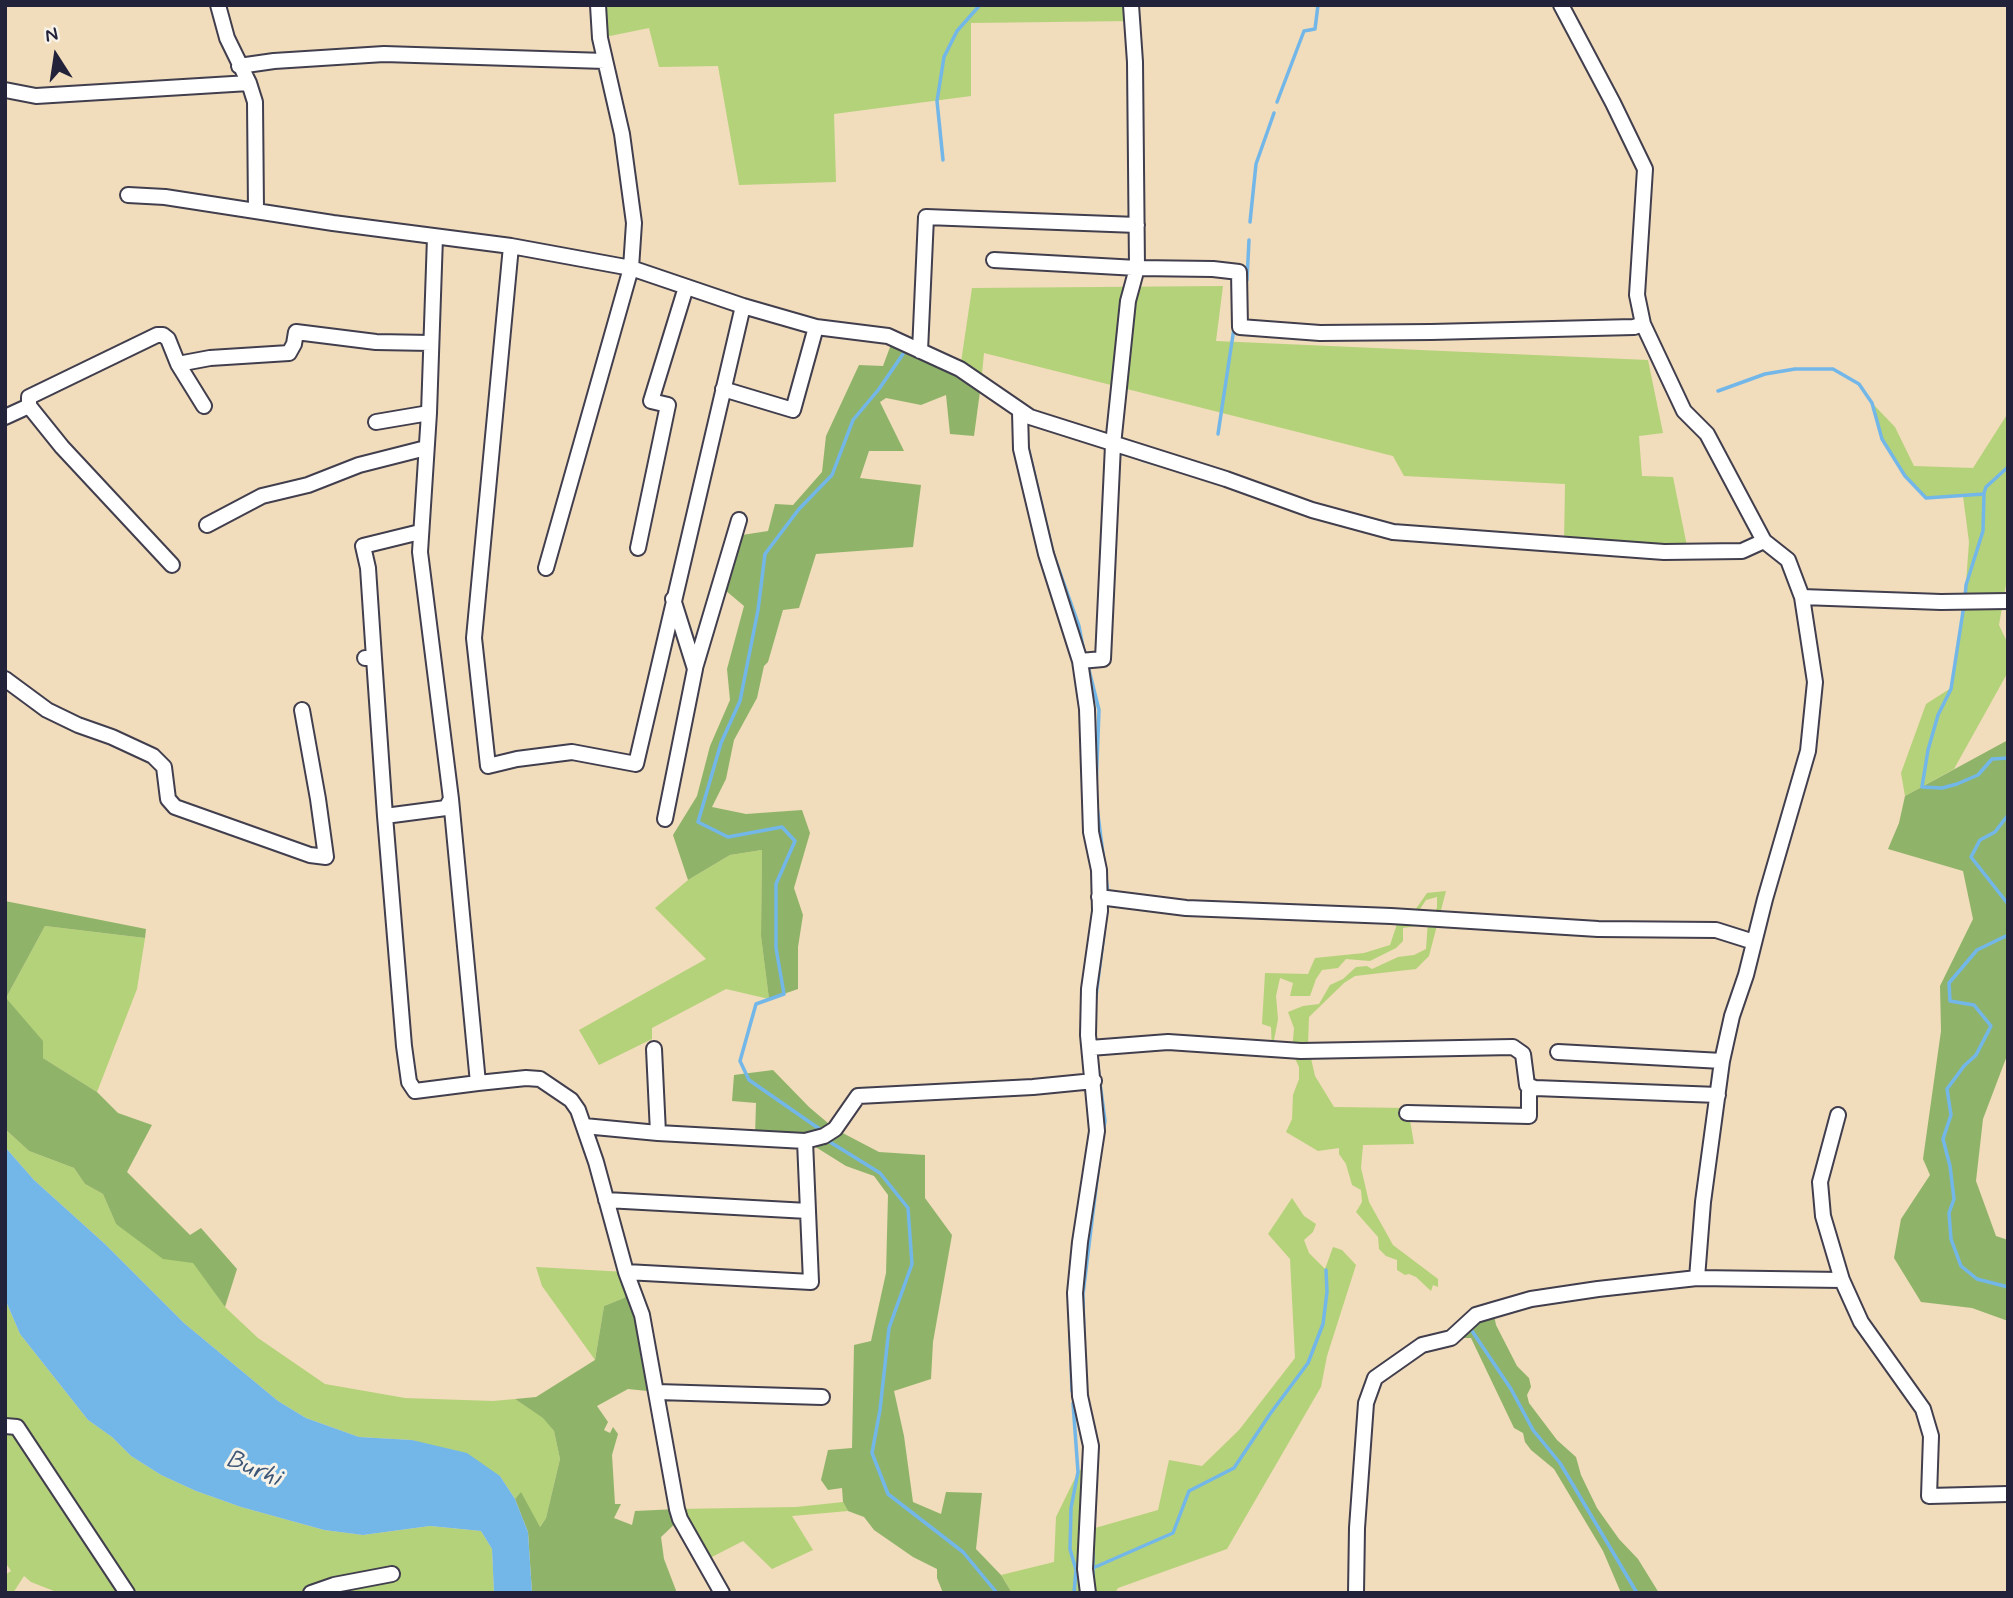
<!DOCTYPE html>
<style>
body{margin:0}
#map{position:relative;width:2013px;height:1598px;overflow:hidden;background:#f1dcbc;font-family:Mynerve,sans-serif}
canvas{display:block}
.frame{position:absolute;inset:0;border:7px solid #22223b;pointer-events:none}
.north{position:absolute;left:21px;top:21px;width:70px;height:70px;-webkit-text-stroke:5px #f7f3e8;paint-order:stroke;rotate:348deg;font-size:19px;font-weight:700;line-height:28px;text-align:center;color:#22223b}
.north::after{content:'';display:block;margin:auto;width:24px;height:32px;background:#22223b;clip-path:polygon(50% 0,100% 100%,50% 72%,0 100%)}
</style>
<div id="map">
<canvas width="2013" height="1598"></canvas>
<div class="frame"></div>
<div class="north">N</div>
</div>
<script>
const c = document.querySelector('canvas').getContext('2d');
c.lineJoin = 'round';
function fill(path, color) {
  c.fillStyle = color;
  c.fill(path, 'evenodd');
}
function shape(rows) {
  const path = new Path2D();
  for (const r of rows) {
    path.moveTo(r[0], r[1]);
    for (let i = 2; i < r.length; i += 2) path.lineTo(r[i], r[i + 1]);
  }
  return path;
}
function strokePath(path, color, width, dash) {
  c.strokeStyle = color;
  c.lineWidth = width;
  c.lineCap = dash ? 'butt' : 'round';
  c.setLineDash(dash || []);
  c.stroke(path);
}
function drawText(font, color, halo, rows, align = 'center') {
  c.font = font + ' Mynerve,sans-serif';
  c.lineWidth = 6;
  c.setLineDash([]);
  c.textBaseline = 'middle';
  c.strokeStyle = halo;
  c.fillStyle = color;
  for (const [text, x, y, turn = 0] of rows) {
    c.save();
    c.translate(x, y);
    c.rotate((+turn || 0) * Math.PI / 180);
    c.textAlign = isNaN(turn) ? turn : align;
    if (halo) c.strokeText(text, 0, 0);
    c.fillText(text, 0, 0);
    c.restore();
  }
}
fill(shape([
 [598,5,1131,5,1132,21,971,23,971,96,834,114,836,182,739,185,718,66,659,67,649,28,600,38],
 [1223,286,1216,341,1648,360,1663,433,1639,436,1642,476,1673,477,1688,551,1564,545,1565,484,1404,476,1393,456,984,353,981,384,960,369,972,288],
 [1872,403,1895,427,1914,466,1973,468,2008,413,2008,573,1999,625,2008,644,2008,672,1954,769,1905,796,1901,773,1926,704,1951,688,1964,611,1969,542,1963,496,1926,498,1905,476,1882,439],
 [762,850,761,935,769,999,726,989,652,1028,652,1039,599,1065,579,1030,706,959,655,908,688,880,730,855],
 [1446,891,1429,956,1416,969,1355,976,1344,983,1309,1017,1308,1045,1315,1076,1334,1107,1408,1108,1414,1144,1363,1145,1361,1168,1369,1202,1393,1245,1438,1279,1438,1287,1433,1285,1431,1291,1416,1277,1409,1274,1405,1275,1397,1270,1397,1260,1386,1256,1379,1249,1378,1237,1356,1212,1362,1202,1361,1190,1352,1185,1346,1164,1339,1154,1339,1148,1318,1151,1286,1132,1292,1119,1293,1095,1299,1079,1299,1067,1292,1052,1294,1028,1288,1012,1303,1006,1319,1004,1330,985,1343,979,1356,967,1367,966,1372,969,1398,957,1414,955,1426,949,1428,921,1437,908,1437,897,1426,900,1416,915,1416,926,1403,928,1403,941,1396,948,1370,961,1346,959,1338,968,1322,970,1316,979,1310,996,1290,996,1293,983,1280,978,1276,996,1278,1019,1272,1051,1271,1027,1262,1024,1265,973,1308,974,1315,958,1364,953,1390,945,1399,918,1413,913,1427,893],
 [45,926,145,938,137,989,97,1092,43,1058,6,998],
 [5,1129,29,1151,74,1168,85,1184,103,1194,116,1224,193,1262,225,1307,258,1338,325,1384,405,1398,493,1401,515,1399,544,1418,554,1431,560,1459,546,1518,539,1528,521,1493,515,1499,500,1476,412,1440,359,1437,306,1418,278,1401,184,1323,105,1244,34,1180,5,1147],
 [1292,1198,1304,1216,1316,1224,1313,1232,1304,1240,1309,1253,1325,1269,1333,1247,1342,1250,1356,1265,1327,1356,1321,1387,1227,1549,1118,1588,1115,1593,1012,1593,1001,1575,1054,1562,1056,1517,1078,1472,1091,1461,1088,1530,1158,1510,1169,1460,1202,1466,1239,1430,1295,1358,1290,1259,1268,1234],
 [536,1267,626,1272,633,1288,624,1298,604,1306,595,1360,542,1286],
 [5,1299,20,1334,88,1420,112,1437,131,1456,161,1475,196,1491,241,1507,324,1530,363,1535,430,1526,481,1531,492,1549,494,1593,341,1593,334,1585,319,1593,59,1593,31,1582,24,1576,13,1593,5,1593,5,1575,11,1571,5,1562],
 [843,1502,848,1511,792,1516,813,1550,772,1569,743,1541,704,1561,677,1509,796,1507]
]), '#b4d279');
fill(shape([
 [893,339,981,384,974,436,950,434,946,395,921,405,886,398,880,402,904,451,869,451,860,478,921,485,913,547,816,554,799,608,783,610,768,662,764,666,757,698,734,740,726,779,712,807,746,814,802,810,810,833,794,888,803,915,798,947,798,989,769,999,761,936,762,850,730,855,688,880,673,835,697,796,710,746,730,700,727,669,744,606,725,590,742,535,768,531,775,504,793,505,822,472,826,436,859,365,883,366],
 [2008,740,2008,1053,1983,1119,1976,1181,1996,1236,2008,1240,2008,1321,1972,1308,1921,1302,1894,1258,1901,1219,1930,1175,1923,1159,1941,1031,1940,986,1973,919,1963,871,1888,849,1899,823,1905,796],
 [5,901,146,929,145,938,45,926,6,998,43,1041,43,1058,97,1092,118,1113,152,1125,127,1172,190,1235,201,1228,237,1269,225,1307,193,1263,163,1259,116,1224,103,1194,85,1184,74,1168,29,1151,5,1129],
 [773,1070,809,1107,835,1129,879,1152,925,1155,925,1198,952,1235,933,1342,931,1379,894,1391,904,1436,913,1502,941,1514,946,1492,982,1493,976,1549,1001,1575,1012,1593,943,1593,937,1578,937,1569,913,1557,874,1530,864,1517,848,1511,843,1502,842,1488,828,1490,821,1480,828,1450,852,1448,854,1345,871,1341,886,1273,888,1195,874,1176,846,1166,806,1141,755,1137,756,1103,732,1101,734,1075],
 [633,1288,657,1392,628,1389,597,1406,608,1422,604,1430,610,1433,613,1427,618,1434,612,1455,615,1504,621,1504,614,1518,632,1525,635,1511,677,1509,680,1519,661,1537,664,1559,677,1593,532,1593,528,1532,515,1499,521,1492,540,1527,546,1518,560,1459,554,1431,543,1418,515,1399,536,1397,595,1360,604,1306,624,1298],
 [1493,1310,1496,1325,1517,1366,1529,1378,1531,1387,1527,1395,1529,1403,1557,1440,1576,1457,1581,1475,1597,1508,1619,1539,1638,1559,1659,1593,1621,1593,1603,1551,1554,1469,1531,1450,1525,1442,1523,1433,1514,1428,1471,1338,1451,1338]
]), '#8fb469');
fill(shape([
 [5,1147,34,1180,105,1244,184,1323,278,1401,306,1418,359,1437,412,1440,467,1453,500,1476,515,1499,528,1532,532,1593,494,1593,492,1549,481,1531,430,1526,363,1535,324,1530,241,1507,196,1491,161,1475,131,1456,112,1437,88,1420,20,1334,5,1299]
]), '#73b7e9');
strokePath(shape([
 [1277,102,1304,31,1315,29,1318,5],
 [943,160,937,101,944,57,957,31,980,5],
 [1250,222,1256,164,1274,113],
 [1247,280,1249,240],
 [1718,391,1765,374,1795,369,1833,369,1859,384,1872,403,1882,439,1905,476,1926,498,1984,494,1983,531,1966,585,1965,598],
 [1218,434,1234,328],
 [1027,443,1053,553,1079,626,1084,652],
 [1142,460,1156,464],
 [1984,493,1986,487,2008,467],
 [1964,605,1951,689,1938,715,1928,750,1922,787,1942,788,1957,784,1978,775,1992,759,2008,758],
 [1088,666,1099,710,1096,789],
 [1097,807,1108,893],
 [2008,815,1995,832,1980,840,1971,857,2008,904],
 [2008,935,1977,950,1949,983,1950,1001,1974,1005,1991,1026,1976,1055,1964,1066,1947,1089,1951,1115,1943,1139,1950,1166,1954,1199,1949,1213,1951,1239,1961,1266,1977,1279,2008,1287],
 [1095,1004,1108,901],
 [1097,1060,1105,1121,1103,1132],
 [821,1130,749,1080,740,1061,756,1004,784,994,776,948,776,884,795,841,782,827,728,837,698,822,721,743,740,701,758,610,765,554,799,509,832,475,853,420,879,389,903,354],
 [830,1142,880,1173,908,1208,912,1264,889,1328,880,1410,872,1453,888,1494,963,1552,997,1593],
 [1472,1331,1511,1389,1533,1430,1560,1463,1637,1593],
 [1070,1334,1072,1391],
 [1084,1345,1083,1294,1101,1147],
 [1073,1403,1078,1472,1071,1508,1070,1549,1076,1570,1074,1593],
 [1093,1554,1093,1581],
 [1093,1568,1173,1533,1189,1491,1234,1468,1270,1414,1308,1363,1323,1324,1327,1292,1326,1270]
]), '#73b7e9', 3.5);
const minor = shape([
 [218,5,227,38,249,83,255,102,256,210],
 [1131,5,1135,62,1137,268,1213,269,1239,272,1240,327,1320,333,1431,332,1634,327,1643,324],
 [1561,5,1613,103,1645,169,1637,295,1643,324,1684,411,1707,434,1764,541],
 [239,66,274,61,384,54,605,61],
 [5,90,36,96,249,83],
 [128,195,165,197,333,223,511,246,631,268,743,306,816,327,888,336,960,369,1030,417,1226,479,1312,510,1393,532,1664,552,1742,551,1764,541,1788,560,1802,597,1815,682,1808,751,1765,899,1746,975,1732,1016,1722,1061,1703,1202,1697,1278,1842,1280,1861,1322,1923,1409,1931,1436,1929,1496,2008,1494],
 [435,237,429,413,420,552,451,799,478,1083,526,1078,540,1079,571,1100,578,1110,596,1162,626,1272,642,1315,677,1509,680,1519,722,1593],
 [511,246,474,638,488,766,517,759,572,752,636,764,743,306],
 [994,260,1137,268,1128,301,1113,445,1103,659,1080,661],
 [920,351,926,217,1137,225],
 [178,364,204,406],
 [723,389,793,410,816,327],
 [29,406,29,397,157,335,163,335,168,339,178,364,210,358,289,353,294,344,296,332,376,342,431,343],
 [1020,412,1021,449,1046,554,1080,661,1087,709,1091,832,1099,870,1100,911,1089,989,1088,1035,1097,1131,1080,1242,1075,1293,1080,1396,1091,1446,1085,1569,1088,1593],
 [5,417,29,406,62,447,172,565],
 [376,422,429,413],
 [207,525,262,496,308,485,359,465,426,448],
 [638,548,668,405,651,401,686,287],
 [546,568,631,268,634,223,622,134,600,38,598,5],
 [1802,597,1941,602,2008,601],
 [365,658,374,658,368,568,363,546,420,532],
 [374,658,385,816],
 [695,668,739,520],
 [5,679,47,710,78,725,112,737,153,756,164,767,168,799,175,807,310,855,326,857,318,799,302,710],
 [451,799,446,808,385,816,404,1046,409,1082,415,1091,478,1083],
 [665,819,695,669,673,599],
 [1099,897,1186,908,1391,916,1598,929,1716,930,1754,942],
 [1090,1048,1168,1042,1301,1051,1513,1047,1523,1054,1527,1085,1535,1088],
 [654,1049,658,1133],
 [1558,1052,1722,1061],
 [1407,1113,1529,1116,1529,1092,1535,1088,1718,1095],
 [1838,1115,1820,1182,1823,1216,1842,1280],
 [584,1126,658,1133,805,1141,824,1136,835,1129,858,1096,1033,1087,1094,1081],
 [606,1200,808,1211,805,1141],
 [626,1272,811,1282,808,1211],
 [657,1392,822,1397],
 [5,1426,17,1427,127,1593],
 [311,1593,334,1585,392,1574],
 [1356,1593,1357,1528,1366,1403,1375,1378,1422,1345,1451,1338,1476,1315,1493,1310,1531,1299,1598,1289,1697,1278]
]);
strokePath(minor, '#413e4e', 18);
strokePath(minor, '#fff', 14);
drawText('italic 26px', '#3e5678', '#f7f3e8', [
 ["Burhi",253,1470,22]
]);
</script>
